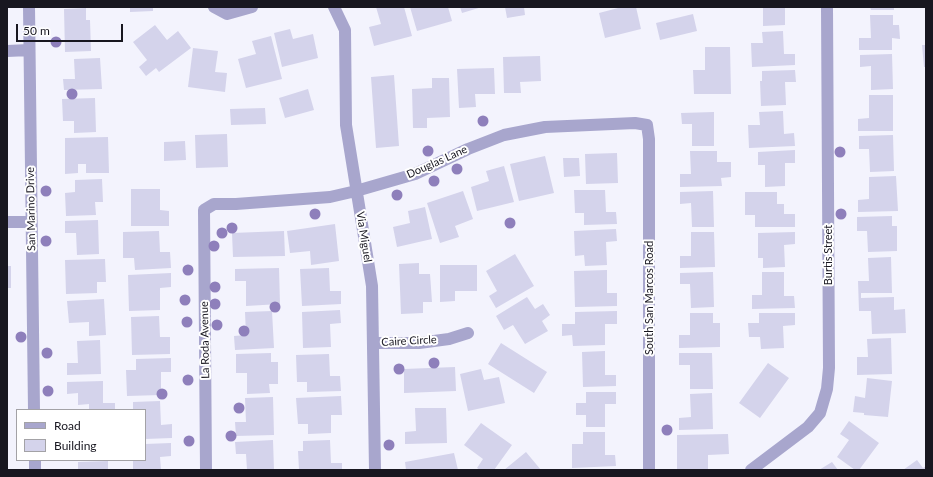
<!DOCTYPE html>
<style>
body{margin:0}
#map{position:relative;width:933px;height:477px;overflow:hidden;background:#f3f3fd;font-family:Lato,sans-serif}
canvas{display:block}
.frame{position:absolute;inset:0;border:8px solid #181720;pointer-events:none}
.legend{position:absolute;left:16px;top:409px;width:130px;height:52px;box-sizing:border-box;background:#fff;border:1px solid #a3a2a6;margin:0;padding:5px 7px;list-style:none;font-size:12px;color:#181720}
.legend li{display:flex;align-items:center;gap:8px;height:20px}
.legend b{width:20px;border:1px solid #a3a2a6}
.scale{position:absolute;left:16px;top:24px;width:107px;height:18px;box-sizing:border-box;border:2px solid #181720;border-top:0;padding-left:5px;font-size:12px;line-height:14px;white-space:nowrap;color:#181720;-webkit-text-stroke:3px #fff;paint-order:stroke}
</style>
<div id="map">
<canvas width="933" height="477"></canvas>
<div class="frame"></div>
<ul class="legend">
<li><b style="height:5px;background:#a8a6cd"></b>Road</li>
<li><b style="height:11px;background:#d4d3eb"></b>Building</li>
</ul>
<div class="scale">50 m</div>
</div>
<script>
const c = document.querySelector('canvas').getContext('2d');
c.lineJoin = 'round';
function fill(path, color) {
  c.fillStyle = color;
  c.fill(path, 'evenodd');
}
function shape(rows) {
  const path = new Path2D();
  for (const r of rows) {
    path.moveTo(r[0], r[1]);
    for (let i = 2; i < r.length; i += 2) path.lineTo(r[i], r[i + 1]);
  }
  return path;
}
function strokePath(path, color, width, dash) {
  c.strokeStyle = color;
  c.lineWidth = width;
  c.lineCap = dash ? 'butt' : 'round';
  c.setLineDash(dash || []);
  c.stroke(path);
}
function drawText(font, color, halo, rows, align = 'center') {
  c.font = font + ' Lato,sans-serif';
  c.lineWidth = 4;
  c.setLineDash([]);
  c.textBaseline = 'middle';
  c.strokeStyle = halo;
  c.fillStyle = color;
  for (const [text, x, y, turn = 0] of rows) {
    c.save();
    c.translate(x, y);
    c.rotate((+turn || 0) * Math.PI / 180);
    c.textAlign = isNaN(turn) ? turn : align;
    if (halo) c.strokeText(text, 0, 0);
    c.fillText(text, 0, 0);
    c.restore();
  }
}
fill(shape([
 [130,7,153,7,153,11,130,12],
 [376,7,404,7,412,36,374,46,369,27,381,24],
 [410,7,448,7,452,21,417,31],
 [460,7,482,7,462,13],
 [505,7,524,7,525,15,507,18],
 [622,7,636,7,641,29,605,38,599,13],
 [763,7,785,7,785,25,763,26],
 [870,7,894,7,894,10,871,10],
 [86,8,86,20,90,20,91,51,65,52,64,9],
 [693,14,697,31,660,40,656,23],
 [870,15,893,15,893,25,899,25,900,39,892,38,892,50,859,50,859,38,871,38],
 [155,25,167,40,178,31,191,48,159,72,156,68,146,76,139,67,147,60,133,42],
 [290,29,293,39,313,34,318,58,282,67,274,33],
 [783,31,784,54,795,54,795,65,752,67,751,43,763,43,762,32],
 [271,36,282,79,246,88,238,59,256,54,252,41],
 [922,45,926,45,926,67,924,67],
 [705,47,730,47,731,94,694,94,693,70,705,70],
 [193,48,218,51,215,72,227,73,225,92,188,87],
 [892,54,893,89,871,90,871,66,860,67,860,55],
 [540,56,541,81,520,82,521,93,504,93,503,57],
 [100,58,102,89,64,90,63,79,75,79,74,59],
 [494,68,495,94,475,94,476,107,459,108,457,69],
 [795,70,796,82,785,82,786,105,761,106,760,81,762,81,762,71],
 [394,75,399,146,376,148,371,77],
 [432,78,449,78,450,117,427,118,427,128,413,128,412,89,432,88],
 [308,89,314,110,285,118,279,98],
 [869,95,893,95,893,131,858,131,858,119,869,118],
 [95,98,96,132,74,133,74,121,63,121,62,99],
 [265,108,266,124,231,125,230,109],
 [783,111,784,134,794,133,795,146,749,148,748,125,760,125,759,112],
 [714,112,714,146,692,146,692,124,682,124,681,113],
 [227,134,228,167,196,168,195,135],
 [893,135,894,171,870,172,869,149,859,149,859,136],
 [108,137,109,173,86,173,86,164,78,164,78,173,65,174,65,138],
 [185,141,186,160,164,161,164,142],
 [795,150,795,163,785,163,785,186,765,187,765,165,758,165,758,152],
 [690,151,717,151,717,162,731,162,731,177,721,178,722,186,680,187,680,174,691,174],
 [617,153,618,183,586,184,585,154],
 [545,156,554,193,519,201,510,164],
 [563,158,579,158,580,176,564,177],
 [504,166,514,202,477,211,471,187,489,181,486,171],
 [896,176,898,211,858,212,858,200,869,199,869,177],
 [102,179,103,202,95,202,96,215,66,216,65,193,75,192,75,180],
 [131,189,160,189,160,210,169,211,169,226,131,226],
 [574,190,605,190,606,212,616,212,617,224,584,225,584,213,575,213],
 [463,191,473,219,455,226,459,237,440,243,427,203],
 [713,191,714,227,692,227,691,203,680,204,680,192],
 [745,192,777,192,777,204,784,204,784,214,795,214,795,227,755,227,755,215,745,215],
 [425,207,432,239,397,247,393,227,410,223,408,211],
 [892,216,892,226,897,226,897,251,868,252,867,231,857,231,857,217],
 [98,220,99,254,77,255,76,233,65,233,65,221],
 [335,224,339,261,311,265,310,251,290,253,287,231],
 [616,229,617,241,606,242,607,265,585,266,584,255,575,256,574,231],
 [159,231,160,252,170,252,171,268,135,270,134,258,123,258,123,232],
 [284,231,285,256,233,257,232,233],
 [691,232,714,232,715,267,680,268,680,256,691,256],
 [795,232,795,244,784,245,785,267,763,268,763,258,758,258,758,233],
 [515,254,534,286,496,308,489,296,497,291,486,271],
 [891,257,892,293,861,293,861,298,894,297,894,310,905,309,906,333,872,334,871,311,859,311,858,281,869,281,868,258],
 [105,259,106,282,97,282,97,293,66,294,65,260],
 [419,263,419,274,430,274,432,302,423,302,423,313,401,314,399,264],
 [440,265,477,265,477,291,455,291,455,301,440,302],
 [7,266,11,266,11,288,7,288],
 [279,268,280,304,246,306,246,281,235,281,235,269],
 [329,268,330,291,341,291,341,304,302,306,300,269],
 [607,270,607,293,617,293,617,306,575,307,574,271],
 [713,272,714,307,691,308,690,284,680,284,680,273],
 [762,272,784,272,784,296,794,296,795,308,752,309,752,295,762,295],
 [171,273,171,287,160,288,160,310,129,311,128,275],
 [527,297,535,309,543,304,550,315,542,321,548,331,525,344,513,325,504,330,496,316],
 [104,299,106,335,89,336,89,322,69,323,67,301],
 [340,310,341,323,330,324,331,347,303,348,302,312],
 [272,311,274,348,235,350,234,336,246,335,245,312],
 [617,311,617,324,605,324,605,345,573,346,572,335,562,336,562,324,575,324,575,312],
 [690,313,713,313,713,323,720,323,720,347,679,348,679,335,690,335],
 [759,313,795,313,795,325,783,326,784,348,761,349,760,337,749,337,748,323,759,323],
 [159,316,160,337,170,337,170,354,132,355,131,317],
 [891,338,892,374,857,375,857,357,868,357,867,339],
 [100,340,101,374,67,375,67,363,78,363,77,341],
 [501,343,547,372,534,393,488,364],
 [605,351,605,375,616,375,616,386,583,387,582,352],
 [271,353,271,362,278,362,278,384,269,384,270,393,247,394,247,373,236,373,236,354],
 [679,353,712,353,713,389,690,389,690,365,679,365],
 [329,354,330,376,340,376,341,391,307,392,307,382,297,382,296,355],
 [171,358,171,372,161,372,161,395,127,396,126,370,136,370,136,359],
 [768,363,789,378,760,418,739,403],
 [455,367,456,391,404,393,404,369],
 [481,369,484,380,499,377,505,403,468,411,460,374],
 [867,378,892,381,888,417,864,415,864,413,853,412,855,396,865,398],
 [103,381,103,403,115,403,115,410,89,410,89,404,78,405,78,393,67,394,67,382],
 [586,392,616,392,616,404,605,404,605,427,586,427,586,415,576,415,576,403,586,403],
 [712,393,713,429,679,430,679,418,691,417,690,394],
 [341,396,342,415,331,415,331,433,308,434,308,424,298,424,296,398],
 [273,397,274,435,236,436,235,422,246,422,245,398],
 [160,401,161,425,172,424,172,438,145,439,145,410,133,410,133,402],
 [415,408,446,408,447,443,405,444,405,432,416,431],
 [849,421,879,443,859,470,855,470,837,457,849,440,840,434],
 [481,423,512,445,494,470,480,470,477,468,483,459,464,445],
 [583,432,605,432,605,455,615,455,616,466,572,468,572,444,583,444],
 [728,434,729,454,708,455,708,470,677,470,677,435],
 [273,440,274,470,247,470,246,454,236,454,235,442],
 [330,440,331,463,342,463,342,470,299,470,298,451,303,451,303,441],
 [171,443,171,456,160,457,161,470,133,470,133,460,145,460,145,444],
 [526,452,541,470,504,470],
 [454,453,458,470,406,470,405,462],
 [917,460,923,468,926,466,926,470,903,470],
 [108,461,108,470,78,470,78,462],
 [832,462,838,470,819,470]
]), '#d4d3eb');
strokePath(shape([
 [29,7,34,410],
 [214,7,227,14,252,7],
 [334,7,345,30,346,125,372,286,375,470],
 [7,51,29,50],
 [7,222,31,222],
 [373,343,419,343,449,339,468,333],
 [35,460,35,470],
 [206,470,204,210,214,204,236,204,330,197,356,191,415,174,468,149,504,135,545,127,635,123,647,125,649,139,649,470],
 [751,470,808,427,820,413,827,389,829,368,827,7]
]), '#a8a6cd', 12);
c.fillStyle = '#8e7fbb';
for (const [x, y] of [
 [56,42],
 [72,94],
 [483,121],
 [428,151],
 [840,152],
 [457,169],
 [434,181],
 [46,191],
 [397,195],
 [315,214],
 [841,214],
 [510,223],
 [232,228],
 [222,233],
 [46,241],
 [214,246],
 [188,270],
 [215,287],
 [185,300],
 [215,304],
 [275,307],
 [187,322],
 [217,325],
 [244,331],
 [21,337],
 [47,353],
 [434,363],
 [399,369],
 [188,380],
 [48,391],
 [162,394],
 [239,408],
 [667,430],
 [231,436],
 [189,441],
 [389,445]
]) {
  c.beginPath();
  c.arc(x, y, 5.5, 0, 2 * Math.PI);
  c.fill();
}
drawText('11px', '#181720', '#fff', [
 ["Douglas Lane",437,162,-24],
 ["San Marino Drive",31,209,-91],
 ["Via Miguel",364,237,81],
 ["Burtis Street",828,255,-90],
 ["South San Marcos Road",649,298,-90],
 ["La Roda Avenue",205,340,-91],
 ["Caire Circle",409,341,-3]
]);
</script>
